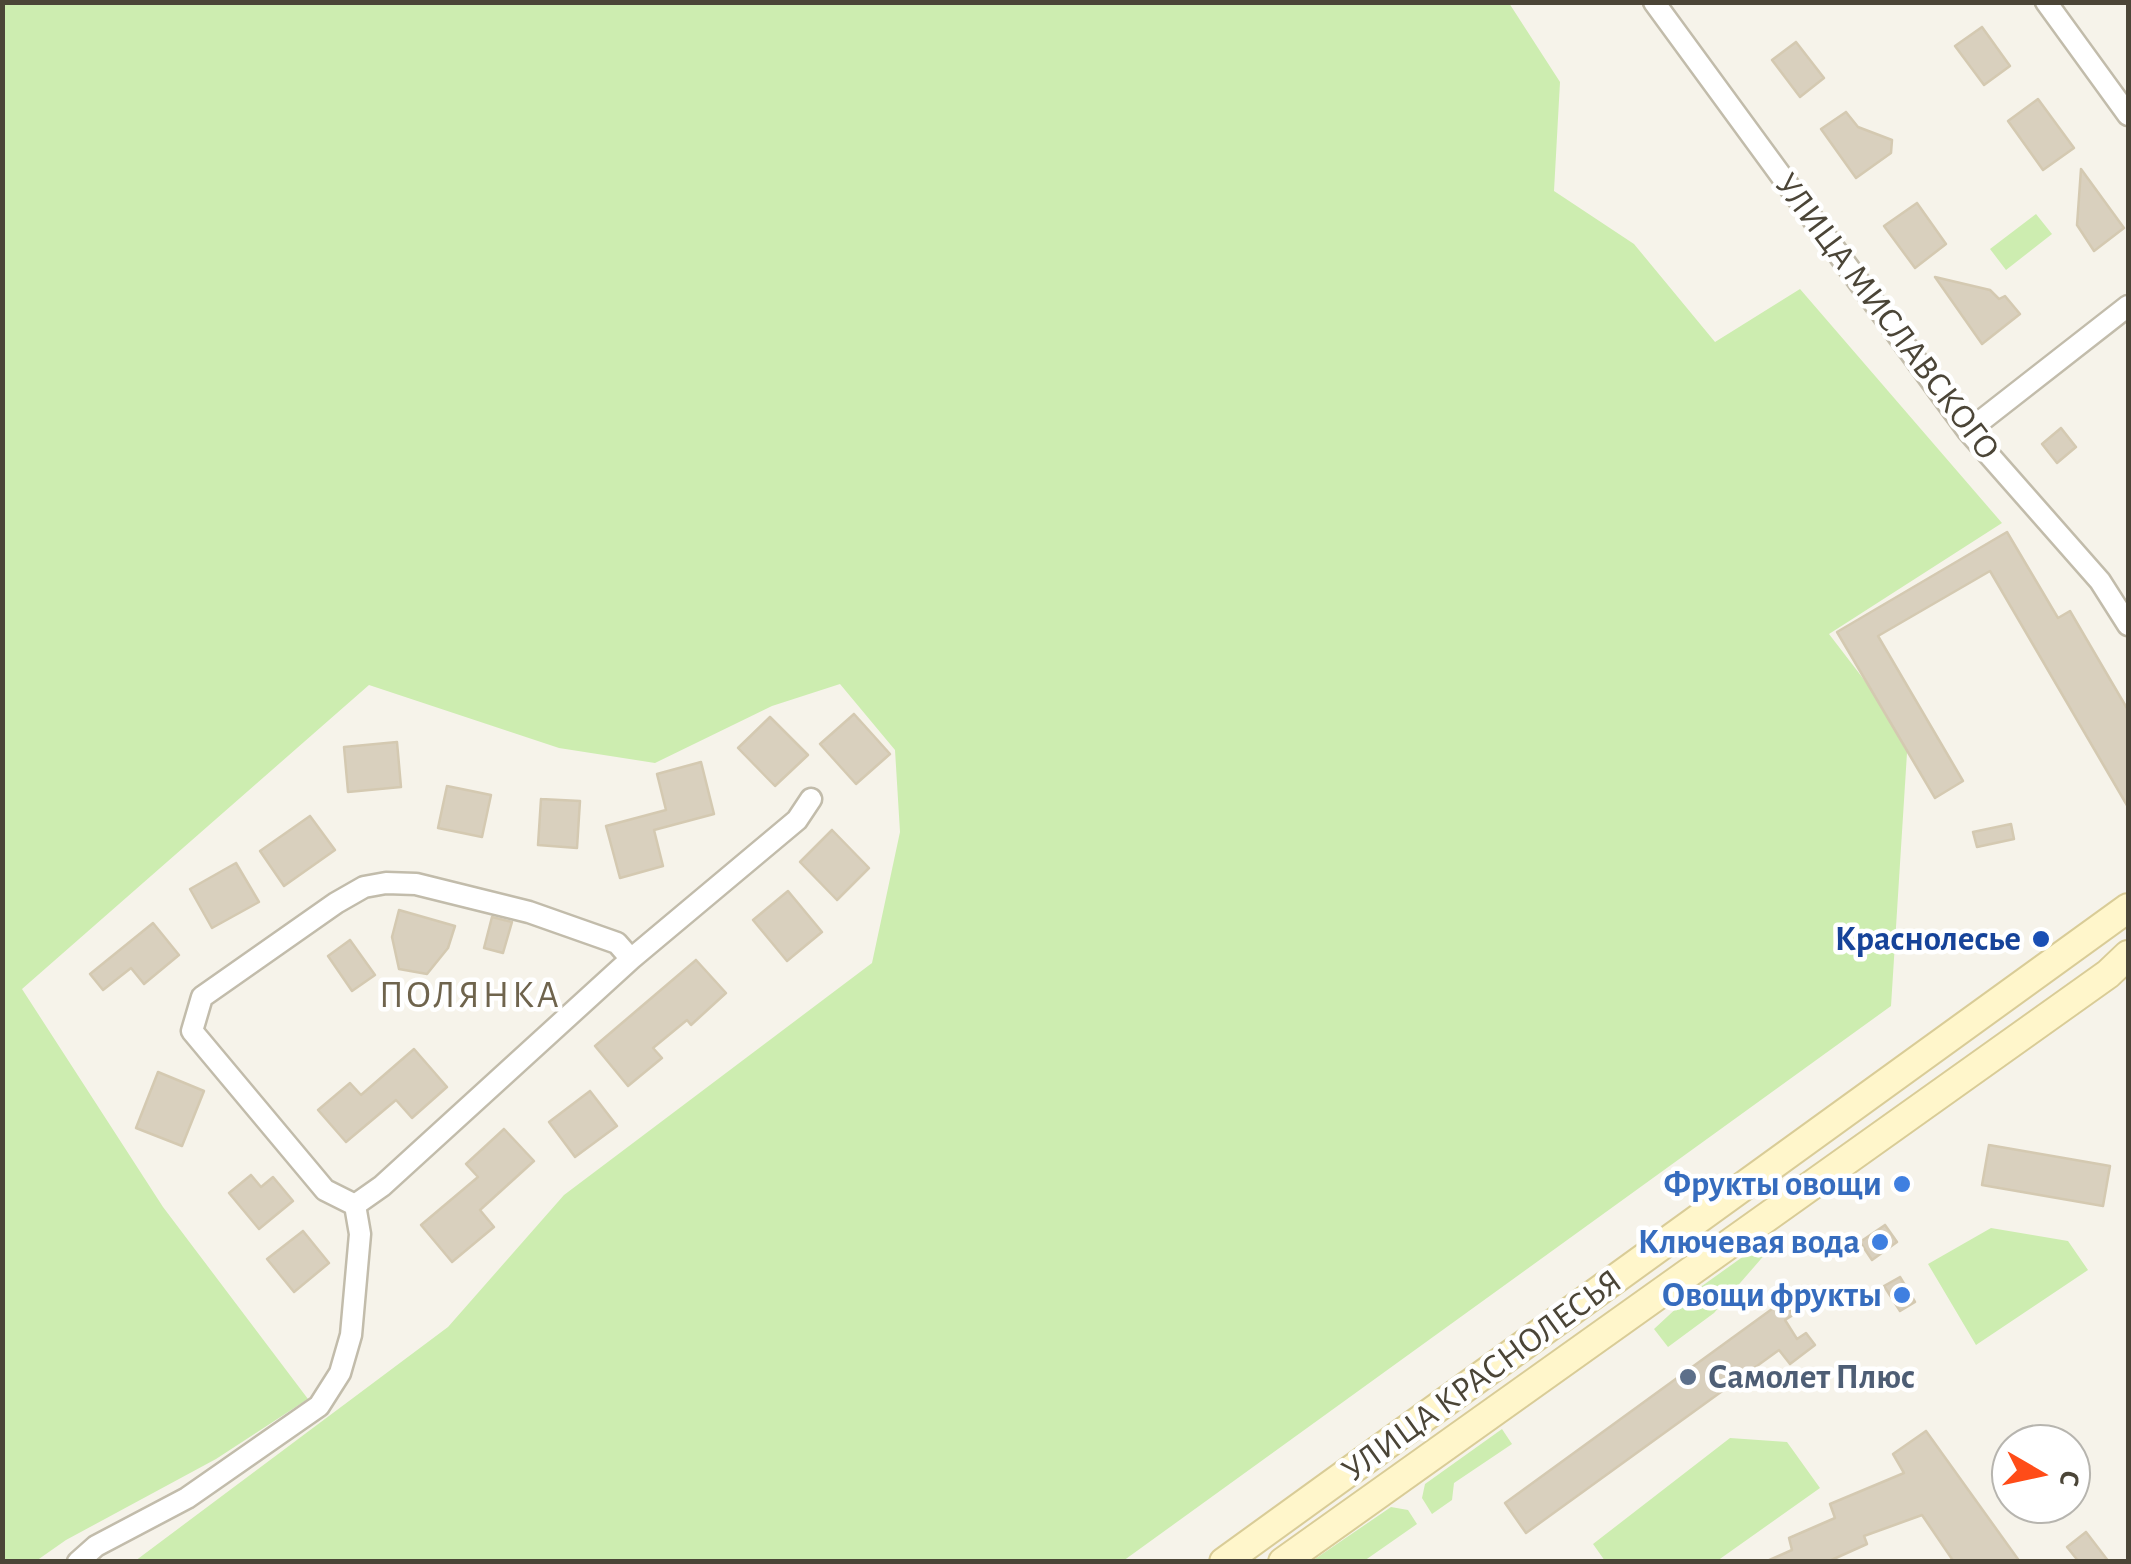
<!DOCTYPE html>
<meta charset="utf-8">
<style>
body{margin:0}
#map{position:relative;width:2131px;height:1564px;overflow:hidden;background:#f6f3ea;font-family:"Alegreya Sans",sans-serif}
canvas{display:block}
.frame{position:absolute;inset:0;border:5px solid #4b4537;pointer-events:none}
.north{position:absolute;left:1991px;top:1424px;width:100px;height:100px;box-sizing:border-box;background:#fff;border:2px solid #b7b5af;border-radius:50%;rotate:99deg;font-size:28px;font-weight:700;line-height:40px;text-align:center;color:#4b4537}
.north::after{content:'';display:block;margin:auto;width:35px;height:45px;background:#ff4c18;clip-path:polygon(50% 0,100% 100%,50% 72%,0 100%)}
</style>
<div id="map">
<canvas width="2131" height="1564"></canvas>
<div class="frame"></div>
<div class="north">С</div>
</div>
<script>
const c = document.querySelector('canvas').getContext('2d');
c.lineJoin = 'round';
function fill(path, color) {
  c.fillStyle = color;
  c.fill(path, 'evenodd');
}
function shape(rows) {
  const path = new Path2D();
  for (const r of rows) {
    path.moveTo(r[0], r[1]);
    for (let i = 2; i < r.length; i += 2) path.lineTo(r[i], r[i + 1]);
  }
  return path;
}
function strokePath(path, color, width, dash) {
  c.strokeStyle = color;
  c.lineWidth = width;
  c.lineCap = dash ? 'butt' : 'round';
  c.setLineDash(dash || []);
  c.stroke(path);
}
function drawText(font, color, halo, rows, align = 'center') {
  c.font = font + ' "Alegreya Sans",sans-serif';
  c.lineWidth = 9;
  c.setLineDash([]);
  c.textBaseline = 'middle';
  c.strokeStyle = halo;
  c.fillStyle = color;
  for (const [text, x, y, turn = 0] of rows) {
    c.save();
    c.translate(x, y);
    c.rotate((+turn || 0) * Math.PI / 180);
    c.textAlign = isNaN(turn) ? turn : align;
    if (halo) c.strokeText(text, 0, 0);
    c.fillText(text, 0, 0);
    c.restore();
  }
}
fill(shape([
 [3,3,1509,3,1560,82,1554,191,1634,244,1715,342,1800,289,2002,523,1829,634,1908,737,1891,1006,1123,1561,135,1561,448,1327,564,1195,872,963,900,832,895,750,840,684,772,706,655,763,559,748,369,685,22,989,163,1207,308,1399,216,1459,66,1540,36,1561,3,1562],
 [2036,214,2052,234,2006,270,1990,249],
 [1991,1228,2068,1241,2088,1270,1976,1345,1928,1264],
 [1762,1243,1774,1244,1714,1313,1668,1347,1654,1329,1695,1291],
 [1502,1429,1512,1444,1454,1483,1452,1500,1432,1514,1422,1498,1425,1484],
 [1730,1438,1787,1442,1820,1488,1717,1561,1605,1561,1593,1544],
 [1391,1507,1408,1510,1417,1524,1364,1561,1312,1561]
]), '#cdedb0');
const building = shape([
 [1982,27,2010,66,1984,85,1955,46,1982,27],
 [1796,42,1824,78,1800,97,1772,60,1796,42],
 [2038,99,2074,148,2043,170,2008,121,2038,99],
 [1846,112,1858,127,1892,140,1891,153,1856,178,1821,129,1846,112],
 [2081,169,2124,228,2094,251,2077,225,2081,169],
 [1917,203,1946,244,1915,268,1884,226,1917,203],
 [1935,277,1990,290,1999,299,2005,296,2020,314,1982,344,1935,277],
 [2061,428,2076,447,2057,463,2042,444,2061,428],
 [2007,532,2058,618,2070,611,2128,710,2128,807,1990,571,1878,636,1963,781,1935,798,1837,632,2007,532],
 [854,714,890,754,856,784,820,744,854,714],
 [770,717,808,755,775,786,738,748,770,717],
 [397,742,401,787,348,792,344,747,397,742],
 [701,762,714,814,654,830,663,866,620,878,606,826,666,810,657,774,701,762],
 [447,786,491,795,482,837,438,828,447,786],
 [541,799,580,801,577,848,538,845,541,799],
 [310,816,335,850,284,886,260,851,310,816],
 [2011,824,2014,839,1977,847,1973,832,2011,824],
 [832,830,869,868,837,900,800,862,832,830],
 [236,863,259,902,212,928,190,889,236,863],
 [788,891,822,932,787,961,753,920,788,891],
 [399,910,455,926,448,948,427,974,399,969,392,937,399,910],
 [492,917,512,922,503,953,484,948,492,917],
 [153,923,179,955,144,984,131,968,103,990,90,974,153,923],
 [350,940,375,975,352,991,328,956,350,940],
 [696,960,726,993,691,1025,687,1020,653,1048,662,1058,628,1086,595,1046,696,960],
 [414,1049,447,1087,412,1118,396,1100,346,1142,318,1110,350,1083,361,1095,414,1049],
 [158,1072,204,1091,182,1146,136,1128,158,1072],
 [590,1091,617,1126,575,1157,549,1122,590,1091],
 [504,1129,534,1161,480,1210,494,1227,452,1262,421,1225,478,1177,466,1164,504,1129],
 [1989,1145,2110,1166,2103,1206,1982,1185,1989,1145],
 [251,1175,261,1187,273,1177,293,1201,259,1229,229,1193,251,1175],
 [1885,1225,1897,1242,1872,1260,1860,1242,1885,1225],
 [303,1231,329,1263,294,1292,267,1259,303,1231],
 [1900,1277,1915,1302,1900,1311,1884,1286,1900,1277],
 [1783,1301,1793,1315,1785,1320,1797,1339,1806,1333,1815,1345,1790,1364,1779,1350,1526,1533,1505,1503,1783,1301],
 [1926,1431,2020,1562,1954,1562,1922,1515,1864,1536,1867,1544,1827,1562,1765,1562,1792,1550,1789,1538,1835,1518,1830,1504,1904,1473,1893,1454,1926,1431],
 [2086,1532,2109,1562,2079,1562,2067,1547,2086,1532]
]);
fill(building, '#d9d0be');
strokePath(building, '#d4c9b1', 2.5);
const street = shape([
 [1654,2,1968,431,2100,581,2128,625],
 [2046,2,2128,115],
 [1968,431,2128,306],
 [355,1205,325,1190,192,1031,202,997,336,903,364,887,386,883,416,884,529,912,617,943,631,959],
 [78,1562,96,1546,187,1498,319,1406,340,1373,351,1335,360,1234,355,1205,382,1186,631,959,797,820,811,799]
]);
const secondary = shape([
 [1224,1562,2128,908],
 [1283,1562,2108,974,2128,955]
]);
strokePath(street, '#c2bcab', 25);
strokePath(secondary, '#d9cc97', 32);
strokePath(street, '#fff', 20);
strokePath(secondary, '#fff6cb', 28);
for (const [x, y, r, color] of [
 [2041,939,10,"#1a4fb4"],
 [1902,1184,10,"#3f7fe0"],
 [1880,1242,10,"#3f7fe0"],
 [1902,1295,10,"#3f7fe0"],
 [1688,1377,10,"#5c6f8a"]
]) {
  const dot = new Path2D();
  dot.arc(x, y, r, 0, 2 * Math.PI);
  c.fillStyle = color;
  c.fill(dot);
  strokePath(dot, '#fff', 4);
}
drawText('35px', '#4b4537', '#fff', [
 ["УЛИЦА МИСЛАВСКОГО",1887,317,53],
 ["УЛИЦА КРАСНОЛЕСЬЯ",1482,1376,-36]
]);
drawText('bold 35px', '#164399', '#fff', [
 ["Краснолесье",2021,939]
], 'right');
drawText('bold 35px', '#366cbe', '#fff', [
 ["Фрукты овощи",1882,1184],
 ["Ключевая вода",1860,1242],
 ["Овощи фрукты",1882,1295]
], 'right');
drawText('bold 35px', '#4e5e75', '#fff', [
 ["Самолет Плюс",1708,1377]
], 'left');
c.letterSpacing = '2.5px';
drawText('38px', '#6f644d', '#fff', [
 ["ПОЛЯНКА",470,996]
]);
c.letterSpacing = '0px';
</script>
